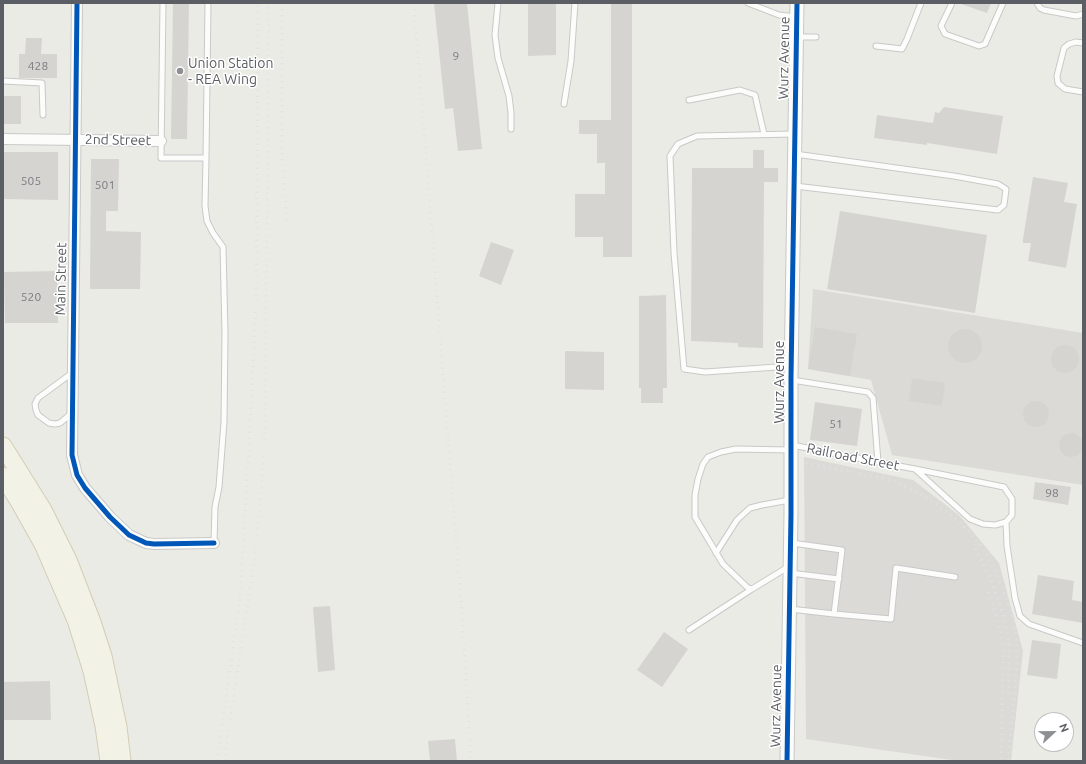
<!DOCTYPE html>
<style>
body{margin:0}
#map{position:relative;width:1086px;height:764px;overflow:hidden;background:#ebebe6;font-family:Ubuntu,sans-serif}
canvas{display:block}
.frame{position:absolute;inset:0;border:4px solid #5b5e64;pointer-events:none}
.north{position:absolute;left:1034px;top:712px;width:40px;height:40px;box-sizing:border-box;background:#fff;border:1px solid #bdbfc1;border-radius:50%;rotate:68deg;font-size:11px;font-weight:700;line-height:16px;text-align:center;color:#5b5e64}
.north::after{content:'';display:block;margin:auto;width:14px;height:18px;background:#8d8f92;clip-path:polygon(50% 0,100% 100%,50% 72%,0 100%)}
</style>
<div id="map">
<canvas width="1086" height="764"></canvas>
<div class="frame"></div>
<div class="north">N</div>
</div>
<script>
const c = document.querySelector('canvas').getContext('2d');
c.lineJoin = 'round';
function fill(path, color) {
  c.fillStyle = color;
  c.fill(path, 'evenodd');
}
function shape(rows) {
  const path = new Path2D();
  for (const r of rows) {
    if (r.length === 3) {
      path.moveTo(r[0] + r[2], r[1]);
      path.arc(r[0], r[1], r[2], 0, 2 * Math.PI);
      continue;
    }
    path.moveTo(r[0], r[1]);
    for (let i = 2; i < r.length; i += 2) path.lineTo(r[i], r[i + 1]);
  }
  return path;
}
function strokePath(path, color, width, dash) {
  c.strokeStyle = color;
  c.lineWidth = width;
  c.lineCap = dash ? 'butt' : 'round';
  c.setLineDash(dash || []);
  c.stroke(path);
}
function drawText(font, color, halo, rows, align = 'center') {
  c.font = font + ' Ubuntu,sans-serif';
  c.lineWidth = 3;
  c.setLineDash([]);
  c.textBaseline = 'middle';
  c.strokeStyle = halo;
  c.fillStyle = color;
  for (const [text, x, y, turn = 0] of rows) {
    c.save();
    c.translate(x, y);
    c.rotate((+turn || 0) * Math.PI / 180);
    c.textAlign = isNaN(turn) ? turn : align;
    if (halo) c.strokeText(text, 0, 0);
    c.fillText(text, 0, 0);
    c.restore();
  }
}
fill(shape([
 [813,289,1083,333,1083,485,892,455,871,380,808,369],
 [804,457,913,480,960,516,999,563,1023,651,1011,761,959,761,806,739]
]), '#dbdad6');
fill(shape([
 [173,3,189,3,187,139,171,139],
 [434,3,467,3,482,149,458,151,453,108,445,109],
 [528,3,556,3,556,55,528,56],
 [611,3,632,3,632,257,603,257,603,237,575,237,575,194,605,194,605,163,597,163,597,134,579,134,579,120,611,120],
 [962,3,991,3,987,13,961,4],
 [26,38,42,38,41,54,57,54,57,78,19,78,19,54,25,54],
 [3,96,21,96,21,124,3,124],
 [944,107,1003,116,997,154,927,143,927,145,874,138,877,115,933,123,935,112,939,113],
 [753,150,764,150,764,168,778,168,778,182,764,182,763,348,738,347,738,343,691,341,692,168,753,168],
 [3,152,58,152,58,200,3,199],
 [91,159,119,159,118,211,106,211,106,231,141,232,140,289,90,289],
 [1033,177,1068,183,1064,202,1077,204,1066,268,1028,261,1031,243,1023,243,1023,239],
 [840,211,987,235,975,313,827,289],
 [491,242,514,250,501,285,479,276],
 [57,271,58,323,5,323,4,272],
 [666,295,667,388,663,388,663,403,641,403,641,388,639,388,639,296],
 [815,327,857,334,850,376,808,369],
 [965,346,17],
 [1065,359,14],
 [565,351,604,352,604,390,565,389],
 [912,378,945,383,942,406,909,401],
 [1036,414,13],
 [815,402,862,409,857,446,810,440],
 [1071,445,12],
 [1035,482,1071,487,1068,505,1033,499],
 [1038,575,1074,581,1072,600,1083,602,1083,623,1032,614],
 [330,606,335,670,318,672,313,607],
 [664,632,688,649,662,687,637,670],
 [1032,640,1061,644,1057,679,1027,675],
 [50,681,51,720,3,720,3,682],
 [455,739,457,761,430,761,428,741]
]), '#d5d4d1');
const service = shape([
 [163,3,161,158,206,158,208,3],
 [498,3,495,35,498,58,509,96,511,113,511,129],
 [748,3,779,15,796,17],
 [952,3,941,26,945,34,979,46,985,44,1003,3],
 [1037,3,1040,8,1044,10,1076,16,1083,14],
 [798,37,816,37],
 [1083,43,1076,42,1069,44,1064,48,1057,76,1058,83,1065,89,1083,92],
 [876,46,902,49,907,39,921,3],
 [3,81,42,83,43,115],
 [689,100,740,90,755,95,764,134],
 [564,104,571,61,575,3],
 [795,154,954,176,998,184,1006,189,1004,205,998,210,795,186],
 [206,158,205,206,207,221,213,233,223,247,225,333,224,422,219,487,215,507,214,543],
 [791,366,705,372,684,369,674,253,670,156,678,144,697,136,794,134],
 [792,380,868,392,873,398,878,462],
 [72,413,60,423,55,424,49,423,38,415,36,410,35,404,38,398,72,373],
 [792,445,878,462,915,469,1004,487,1012,499,1012,515,1006,522,995,525,983,524,970,519,915,469],
 [1006,522,1007,546,1015,598,1020,616,1029,624,1083,643],
 [716,553,737,520,750,508,762,505,790,500],
 [788,567,752,589,748,588,723,564,695,517,695,495,698,479,703,464,708,457,721,452,736,449,790,450],
 [790,573,839,579],
 [790,609,834,614,842,550,792,543],
 [834,614,891,619,896,568,955,577],
 [689,630,752,589]
]);
const minor = shape([
 [77,3,72,455,77,475,85,488,110,517,129,535,146,543,154,544,214,543],
 [3,139,161,141]
]);
const tertiary = shape([
 [787,761,791,514,791,377,797,3]
]);
const primary = shape([
 [3,446,43,510,68,560,92,622,103,656,118,727,122,761],
 [3,476,20,503,43,544,76,620,92,671,104,726,109,761]
]);
strokePath(service, '#c8c9c8', 7);
strokePath(minor, '#c8c9c8', 12);
strokePath(tertiary, '#c8c9c8', 15);
strokePath(primary, '#d3cdb3', 19);
strokePath(service, '#fcfcfb', 5);
strokePath(minor, '#fcfcfb', 10);
strokePath(tertiary, '#fcfcfb', 13);
strokePath(primary, '#f3f2e7', 17);
strokePath(shape([
 [282,3,282,154,287,223],
 [414,3,464,642,471,761],
 [806,463,891,480,919,493,942,508,967,529,984,550,996,572,1012,613,1017,644,1017,670,1008,761],
 [975,549,990,577,1003,613,1009,644,1009,697],
 [988,592,996,615,1003,644,1003,668,1001,761],
 [217,761,240,598,247,481,256,304,258,3],
 [224,761,255,555,262,483,265,429,269,3]
]), '#e2e2e2', 3, [1, 5]);
strokePath(shape([
 [77,3,72,455,77,475,85,488,110,517,129,535,146,543,154,544,214,543],
 [787,761,791,514,791,377,797,3]
]), '#0057b8', 5);
for (const [x, y, r, color] of [
 [180,71,4,"#8d8f92"]
]) {
  const dot = new Path2D();
  dot.arc(x, y, r, 0, 2 * Math.PI);
  c.fillStyle = color;
  c.fill(dot);
  strokePath(dot, '#fff', 1.5);
}
drawText('12px', '#7a7c80', null, [
 ["9",456,56],
 ["428",38,66],
 ["505",31,181],
 ["501",105,185],
 ["520",31,297],
 ["51",836,424],
 ["98",1052,493]
]);
drawText('14px', '#5b5e64', '#fff', [
 ["Wurz Avenue",784,58,-89],
 ["2nd Street",118,140,1],
 ["Main Street",61,279,-89],
 ["Wurz Avenue",779,382,-90],
 ["Railroad Street",853,457,11],
 ["Wurz Avenue",776,706,-89]
]);
drawText('14px', '#5b5e64', '#fff', [
 ["Union Station",188,63],
 ["- REA Wing",188,79]
], 'left');
</script>
